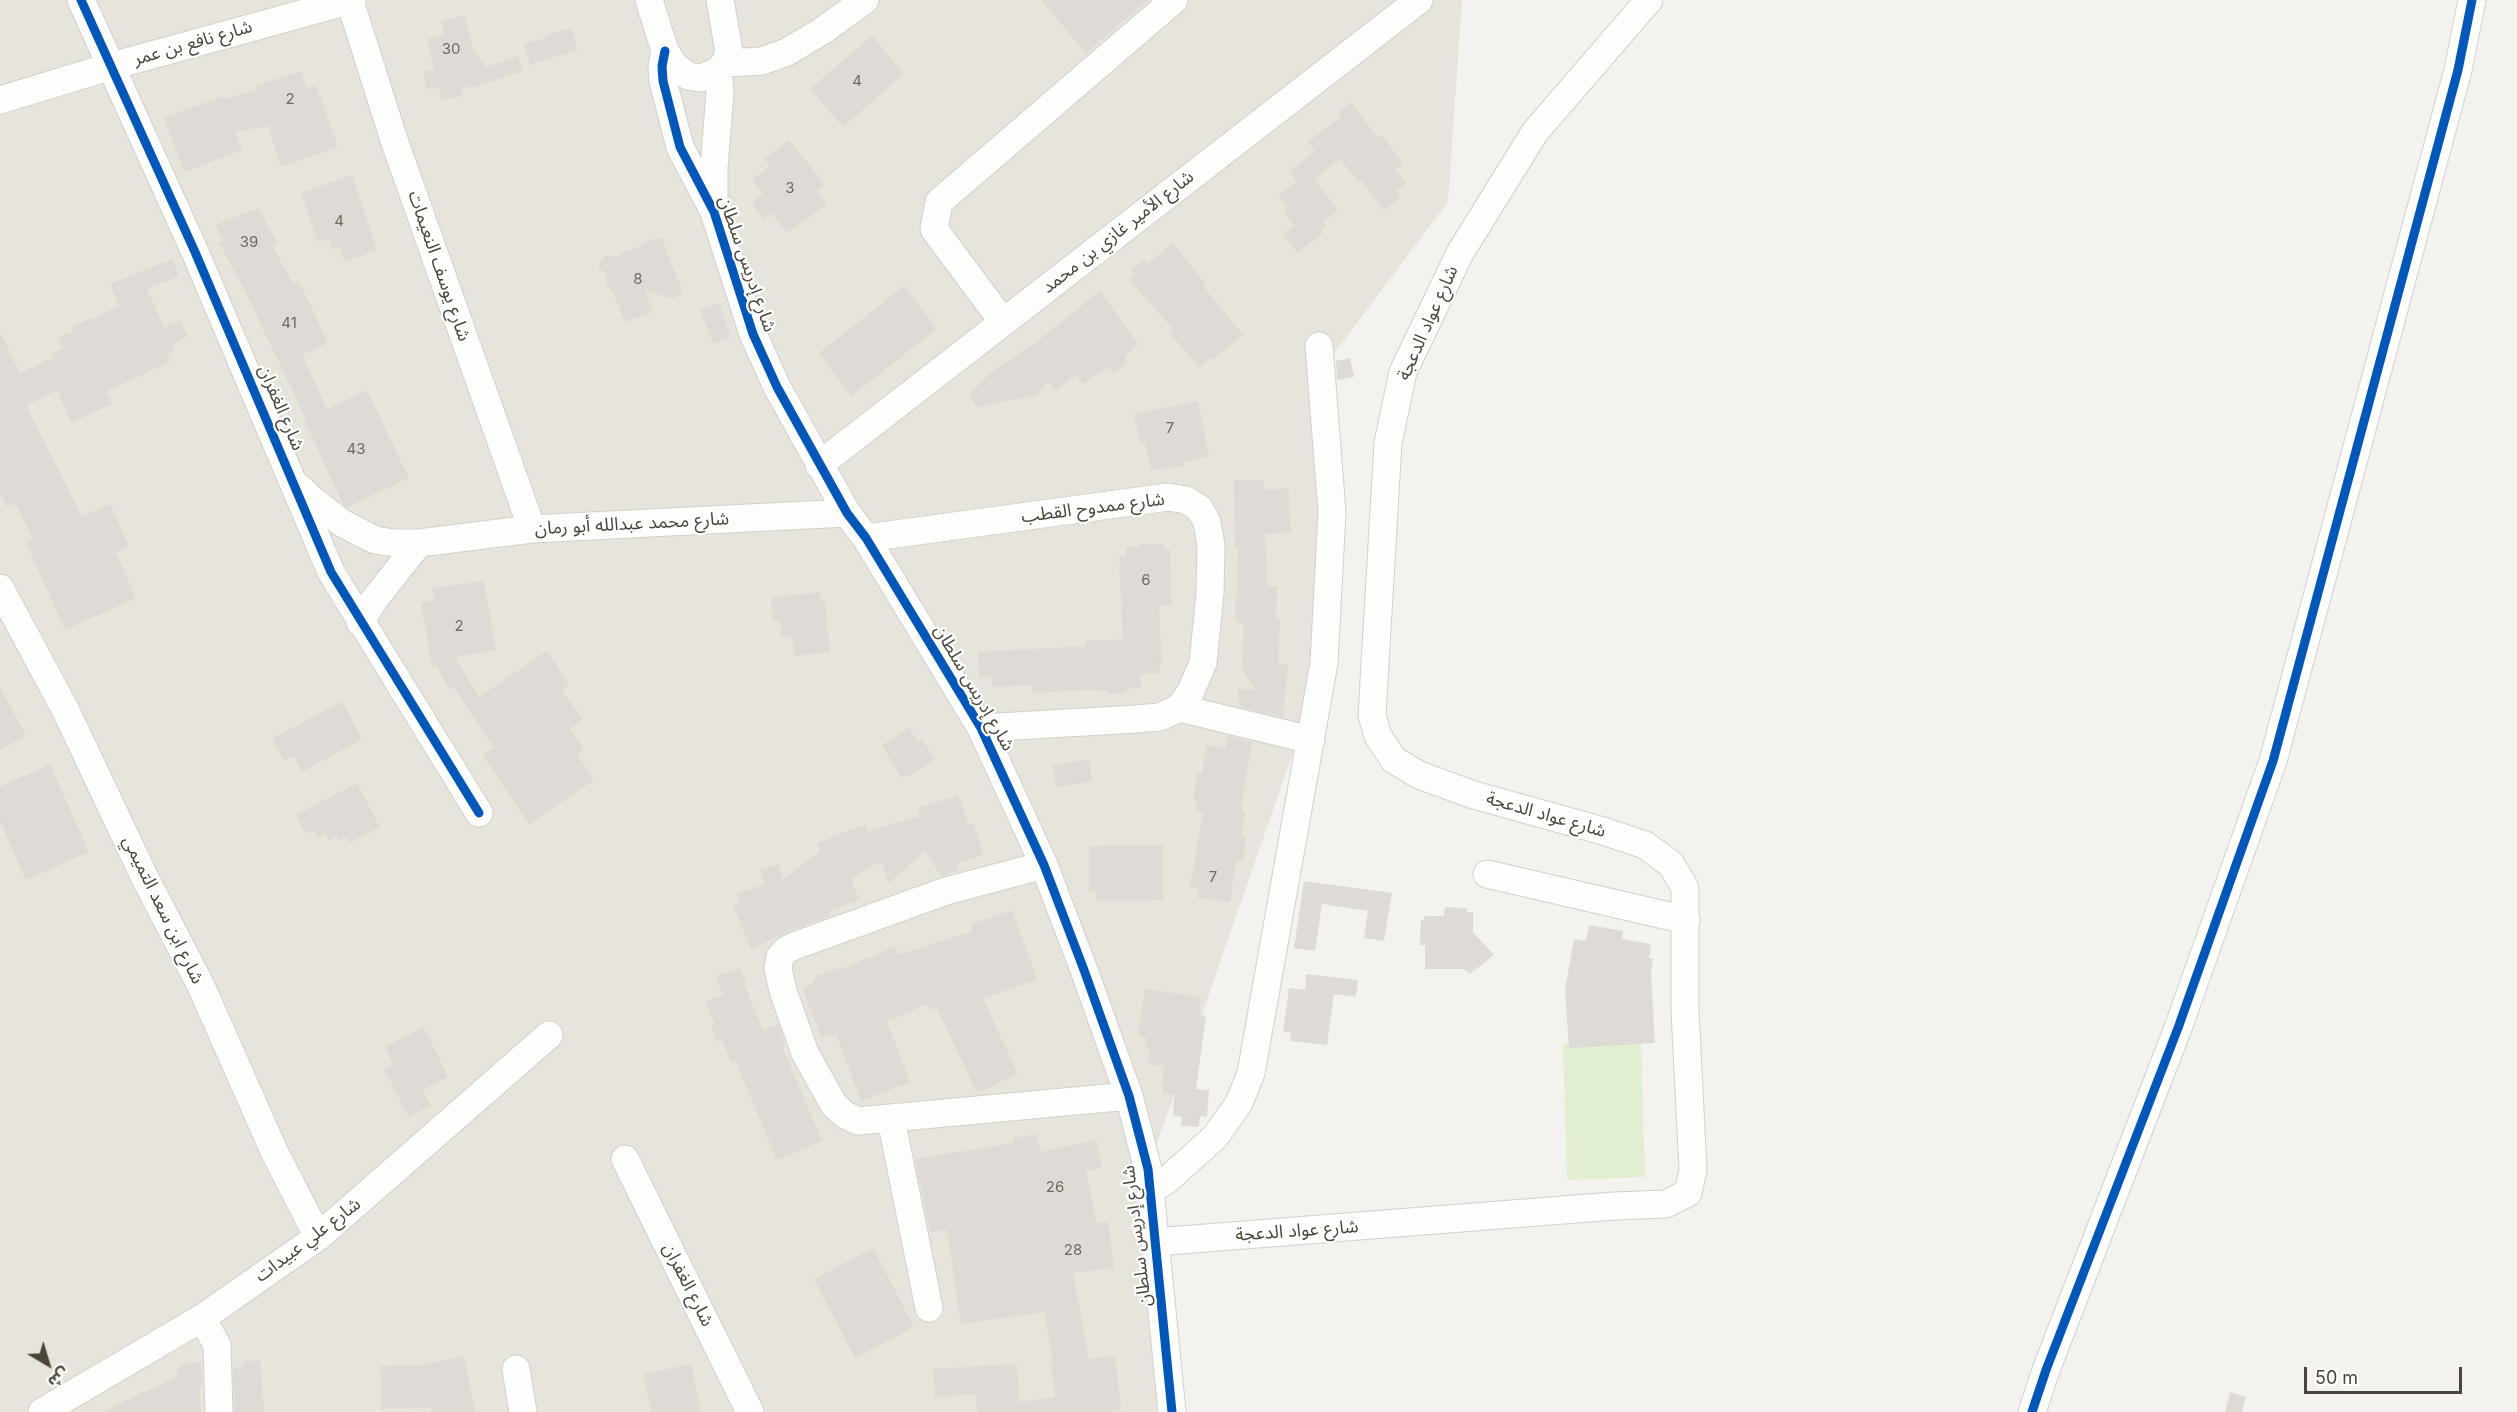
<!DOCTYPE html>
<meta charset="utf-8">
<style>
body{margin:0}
#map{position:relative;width:2517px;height:1412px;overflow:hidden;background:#f4f2ee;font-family:Inter,"Noto Sans Arabic",sans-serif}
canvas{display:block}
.north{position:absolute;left:18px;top:1334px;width:60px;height:60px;-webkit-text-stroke:4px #fff;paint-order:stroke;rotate:142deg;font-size:16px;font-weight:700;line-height:24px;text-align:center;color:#4b4439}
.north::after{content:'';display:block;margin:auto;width:21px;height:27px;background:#4b4439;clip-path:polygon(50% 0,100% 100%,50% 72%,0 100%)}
.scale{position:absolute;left:2304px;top:1367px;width:158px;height:27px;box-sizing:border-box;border:3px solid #4b4439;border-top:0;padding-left:8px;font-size:18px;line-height:21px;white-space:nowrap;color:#4b4439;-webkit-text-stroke:4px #fff;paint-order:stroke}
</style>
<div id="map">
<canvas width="2517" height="1412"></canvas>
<div class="north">ش</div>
<div class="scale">50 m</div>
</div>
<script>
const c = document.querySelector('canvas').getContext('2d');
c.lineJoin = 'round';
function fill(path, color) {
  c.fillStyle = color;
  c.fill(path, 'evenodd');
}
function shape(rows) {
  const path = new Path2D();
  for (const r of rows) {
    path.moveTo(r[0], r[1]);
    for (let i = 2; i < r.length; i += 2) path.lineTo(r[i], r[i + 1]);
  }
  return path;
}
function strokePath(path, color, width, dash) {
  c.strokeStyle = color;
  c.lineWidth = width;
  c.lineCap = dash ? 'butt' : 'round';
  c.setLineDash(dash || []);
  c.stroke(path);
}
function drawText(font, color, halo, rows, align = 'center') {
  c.font = font + ' Inter,"Noto Sans Arabic",sans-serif';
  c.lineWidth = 4.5;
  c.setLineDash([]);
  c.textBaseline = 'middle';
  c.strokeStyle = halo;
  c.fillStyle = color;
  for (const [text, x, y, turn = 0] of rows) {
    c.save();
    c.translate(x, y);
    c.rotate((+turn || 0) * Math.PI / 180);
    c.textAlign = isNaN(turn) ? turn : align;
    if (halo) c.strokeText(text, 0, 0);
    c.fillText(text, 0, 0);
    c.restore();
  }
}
fill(shape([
 [0,0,1462,0,1448,202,1330,359,1336,629,1136,1204,1161,1412,0,1412]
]), '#e7e4dc');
fill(shape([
 [1641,1041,1645,1177,1567,1180,1563,1044]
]), '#e1eecf');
fill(shape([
 [1041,0,1148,0,1086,53],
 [465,15,473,50,486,67,518,56,523,71,472,88,470,84,462,90,463,96,441,100,439,88,426,89,424,71,434,69,427,39,445,34,441,21],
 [572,28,577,50,530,65,524,44,546,38,545,35],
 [872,36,904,74,843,127,810,89],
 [301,71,307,88,316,85,338,147,281,167,268,126,235,132,242,150,184,172,164,118,223,96,224,99,257,90,255,86],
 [1351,102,1378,138,1382,135,1403,163,1395,169,1406,183,1396,191,1401,197,1384,210,1361,180,1358,182,1340,159,1314,179,1338,210,1323,221,1326,226,1320,230,1323,233,1297,253,1283,234,1295,226,1284,213,1288,208,1278,195,1297,182,1289,172,1315,151,1308,142,1341,117,1338,113],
 [789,140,825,185,817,191,827,204,787,233,771,213,764,219,752,203,763,194,752,180,770,166,764,159],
 [352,175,377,250,345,262,339,247,332,249,329,239,318,242,301,193],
 [258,208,278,244,273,247,293,284,299,281,328,343,302,355,327,409,367,390,409,478,347,507,343,504,304,420,306,419,244,289,219,243,224,241,215,225],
 [661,237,682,290,679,296,672,299,645,290,653,312,625,322,614,294,607,285,606,274,599,268,601,260,607,256,620,256,626,251,641,246,640,244],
 [1173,243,1206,284,1203,286,1243,335,1212,360,1210,358,1199,367,1169,332,1173,329,1129,280,1136,274,1131,269,1144,259,1148,264],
 [172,259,179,276,147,289,164,327,180,320,188,336,172,344,175,351,167,355,170,362,106,391,112,404,71,423,57,390,26,406,82,517,110,504,129,546,116,552,136,598,65,630,26,542,33,539,15,503,7,507,0,494,0,331,20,374,54,357,52,353,62,349,58,338,74,331,72,327,119,306,110,284],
 [904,286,937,329,851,396,819,353],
 [1100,291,1138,344,1124,357,1128,362,1114,373,1109,367,1083,384,1076,375,1056,390,1047,382,1037,395,977,407,969,394,993,371,1039,340],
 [719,303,731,337,713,344,700,310],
 [1350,358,1354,377,1337,380,1336,361],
 [1198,401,1209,456,1183,463,1184,466,1151,470,1145,443,1140,443,1134,414],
 [1234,480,1264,480,1264,490,1288,488,1291,532,1265,534,1268,586,1277,586,1276,618,1280,619,1278,663,1288,665,1283,717,1240,707,1238,689,1256,690,1242,669,1244,623,1235,622,1238,547,1235,547],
 [1139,544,1164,544,1164,550,1170,549,1172,605,1159,605,1162,662,1159,662,1160,673,1140,674,1141,688,1126,689,1127,693,1108,694,1108,691,1088,690,1032,693,1031,685,992,687,992,676,979,677,978,652,1086,646,1086,641,1123,639,1119,556,1126,556,1126,547,1139,547],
 [484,581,496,650,455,657,479,697,547,651,569,685,562,690,583,720,570,729,584,749,577,754,594,780,529,824,483,755,494,748,453,686,449,688,436,666,432,667,421,603,434,600,432,588],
 [820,592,820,600,825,599,830,652,794,656,792,636,781,637,780,621,773,621,771,598],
 [0,687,26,736,0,750],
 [342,701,362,739,302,772,294,756,284,761,272,739],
 [909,728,918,742,922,739,935,759,908,777,907,775,901,778,882,745],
 [1227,736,1252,742,1242,800,1242,811,1245,812,1242,837,1246,837,1243,861,1236,860,1230,902,1197,898,1199,888,1190,887,1203,812,1195,811,1197,801,1193,801,1197,773,1202,773,1206,745,1226,748],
 [1089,760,1092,781,1056,787,1053,765],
 [50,764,89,852,26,880,0,821,0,787],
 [357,783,380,827,349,843,346,837,339,841,336,836,329,841,325,834,317,838,313,830,305,834,296,815],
 [958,795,969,825,973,823,984,854,957,864,959,870,941,876,925,851,889,883,881,861,851,879,859,899,829,912,830,916,789,931,751,949,733,905,740,902,737,894,765,884,760,870,779,864,783,879,820,852,817,843,866,824,868,831,920,816,918,808],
 [1163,845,1163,900,1097,901,1097,891,1089,891,1089,846],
 [1304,881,1392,893,1384,941,1364,938,1368,911,1322,904,1315,951,1294,948],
 [1445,907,1467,908,1467,912,1473,912,1473,932,1494,955,1470,974,1464,969,1425,969,1425,945,1420,945,1421,920,1424,920,1425,916,1444,916],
 [1012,910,1037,979,983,999,1018,1074,977,1093,937,1008,930,1010,928,1004,887,1022,910,1082,861,1101,836,1034,821,1037,803,990,814,982,816,976,842,967,843,969,895,946,899,955,973,931,971,924],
 [1589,925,1623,931,1622,939,1651,944,1649,958,1653,959,1651,973,1655,1043,1569,1048,1565,990,1574,939,1586,941],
 [741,968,746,984,744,984,763,1030,778,1024,785,1044,782,1046,822,1141,777,1160,735,1060,731,1062,722,1040,717,1042,711,1027,715,1025,705,1002,723,995,716,976],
 [1306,974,1358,980,1356,997,1334,994,1327,1045,1290,1041,1291,1033,1283,1032,1289,988,1305,990],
 [1145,989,1201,997,1199,1015,1206,1016,1196,1089,1209,1090,1207,1117,1200,1116,1199,1127,1181,1126,1182,1117,1173,1116,1174,1094,1162,1093,1164,1066,1148,1064,1150,1050,1145,1049,1147,1038,1138,1036],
 [424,1027,448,1077,423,1090,431,1106,408,1117,384,1069,393,1065,385,1047],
 [1036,1134,1041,1152,1096,1140,1102,1167,1086,1172,1097,1223,1108,1222,1114,1268,1073,1273,1089,1359,1115,1356,1121,1410,1101,1412,978,1412,975,1394,935,1397,933,1369,1017,1364,1020,1402,1055,1397,1051,1364,1053,1363,1044,1312,961,1324,947,1230,930,1232,915,1159,1014,1143,1013,1138],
 [873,1248,914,1327,855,1358,814,1279],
 [464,1356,475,1412,431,1412,431,1408,381,1409,380,1366,423,1365],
 [260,1360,264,1412,235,1412,233,1368,243,1367,243,1362],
 [196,1362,202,1366,202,1386,199,1390,201,1412,103,1412,175,1377,179,1366],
 [691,1364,701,1412,651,1412,643,1374],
 [2230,1392,2246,1397,2242,1412,2225,1412]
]), '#dedbd6');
const minor = shape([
 [81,0,195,252,331,572,479,813],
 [649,0,665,51,674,65,688,76,701,78,718,71,725,63,729,52,720,0],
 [350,1,394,140,532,529],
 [665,51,662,66,663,81,680,147,714,212,753,334,777,387,847,513,866,538,981,728,1044,865,1084,970,1129,1096,1148,1169,1172,1412],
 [725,63,762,61,787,52,822,31,865,0],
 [0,100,112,66,352,0],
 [714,210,714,167,720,93,718,71],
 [1003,322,934,229,939,202,1174,0],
 [819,465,1419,0],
 [300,488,311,499,342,523,375,540,394,543,419,543,532,529,847,513],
 [866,538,1168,497,1186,500,1199,508,1207,522,1211,546,1210,593,1203,663,1190,693,1179,708,1160,717,1136,719,981,728],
 [0,588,66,711,144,876,201,986,274,1151,318,1237],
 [360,622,374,600,419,543],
 [1179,708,1311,740],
 [1044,865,946,891,794,946,785,951,780,957,778,968,783,991,805,1053,834,1105,845,1115,858,1121,1129,1096],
 [1487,874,1686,920],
 [891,1119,929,1308],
 [625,1159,750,1412],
 [1151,1190,1167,1180,1215,1137,1239,1103,1251,1073,1324,663,1332,512,1319,346],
 [1155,1242,1614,1206,1666,1204,1688,1193,1693,1170,1685,1010,1685,888,1671,864,1645,845,1603,831,1474,795,1419,775,1394,760,1378,736,1372,715,1388,443,1403,372,1460,253,1535,132,1649,0],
 [202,1318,217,1345,219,1412],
 [516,1369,523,1412],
 [42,1412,202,1318,318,1237,549,1035],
 [2032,1412,2046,1370,2178,1028,2273,761,2458,70,2472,0]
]);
strokePath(minor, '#d2d0cb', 29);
strokePath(minor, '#fdfdfc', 27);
strokePath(shape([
 [81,0,195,252,331,572,479,813],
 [665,51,662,66,663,81,680,147,714,212,753,334,777,387,847,513,866,538,981,728,1044,865,1084,970,1129,1096,1148,1169,1172,1412],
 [2032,1412,2046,1370,2178,1028,2273,761,2458,70,2472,0]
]), '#0057b8', 9);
drawText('15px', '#706a61', null, [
 ["30",451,49],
 ["4",857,81],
 ["2",290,99],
 ["3",790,188],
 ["4",339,221],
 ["39",249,242],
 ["8",638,279],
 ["41",289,323],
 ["7",1170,428],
 ["43",356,449],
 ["6",1146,580],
 ["2",459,626],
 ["7",1213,877],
 ["26",1055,1187],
 ["28",1073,1250]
]);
drawText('18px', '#4b4439', '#fff', [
 ["شارع نافع بن عمر",193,43,-16],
 ["شارع الأمير غازي بن محمد",1118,232,-38],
 ["شارع إدريس سلطان",747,264,71],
 ["شارع يوسف النعيمات",439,266,71],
 ["شارع عواد الدعجة",1428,323,-66],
 ["شارع الغفران",281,408,67],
 ["شارع ممدوح القطب",1093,508,-7],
 ["شارع محمد عبدالله أبو رمان",632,524,-3],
 ["شارع إدريس سلطان",974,688,60],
 ["شارع عواد الدعجة",1546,815,16],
 ["شارع ابن سعد التميمي",163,910,64],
 ["شارع عواد الدعجة",1297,1231,-4],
 ["شارع إدريس سلطان",1137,1236,-97],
 ["شارع علي عبيدات",308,1240,-37],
 ["شارع الغفران",688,1285,63]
]);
</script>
